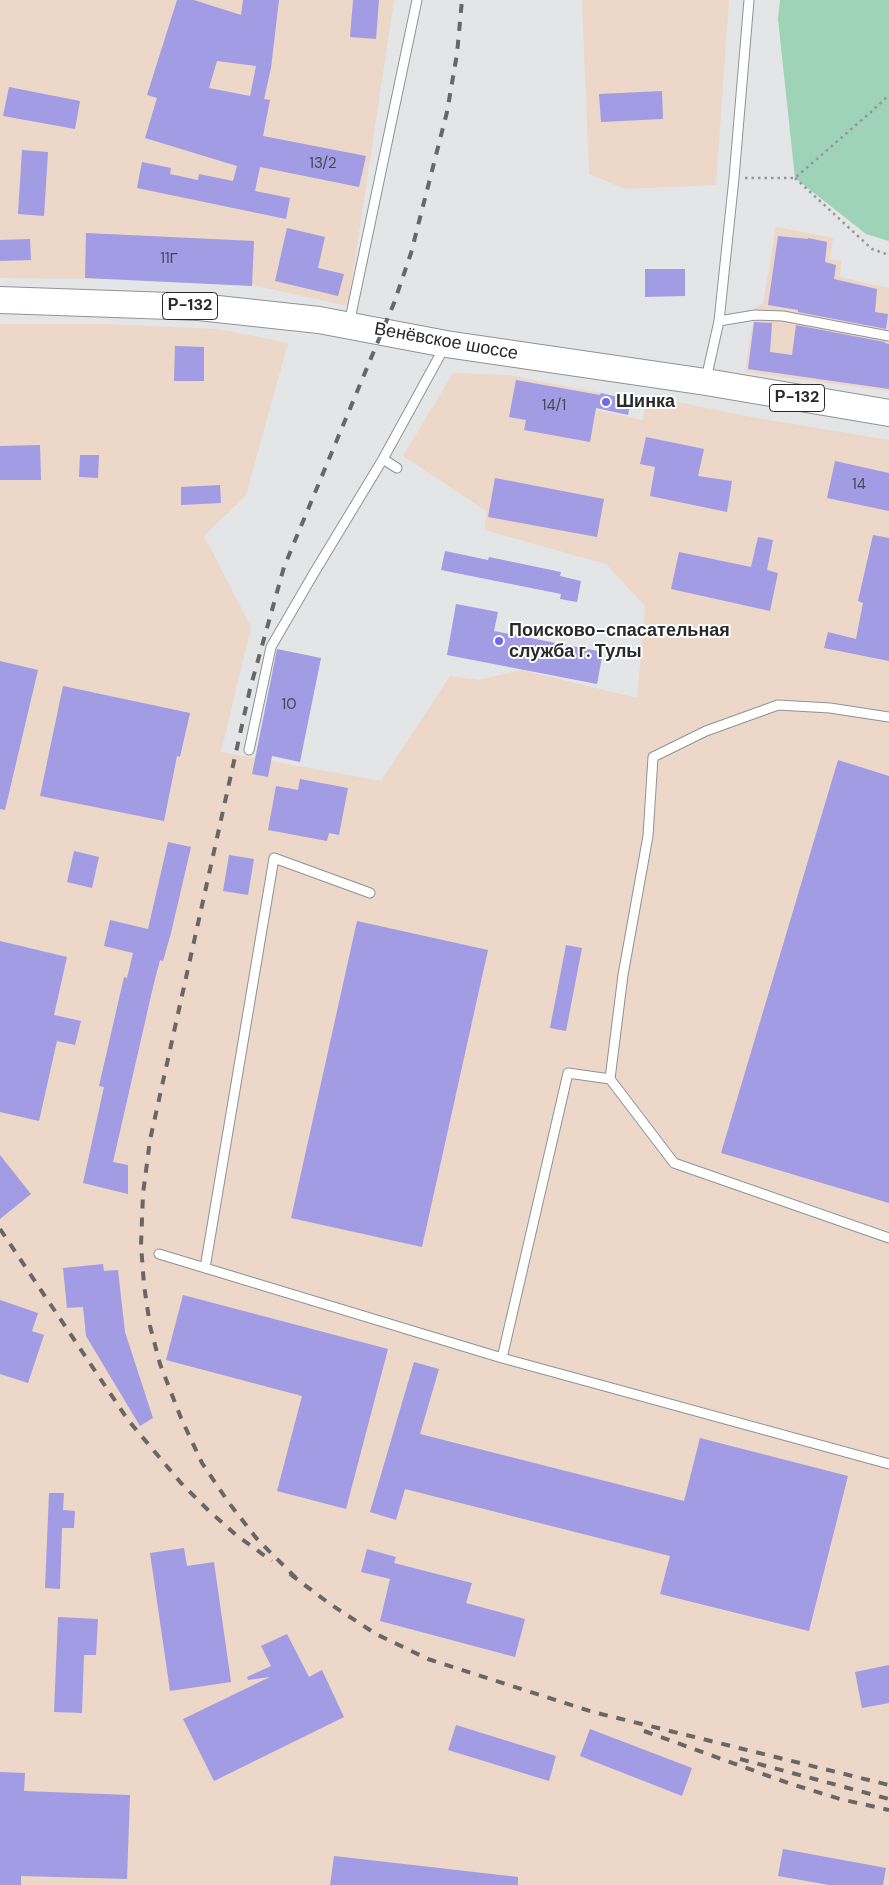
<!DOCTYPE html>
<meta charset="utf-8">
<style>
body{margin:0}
canvas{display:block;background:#e4e5e6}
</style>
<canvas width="889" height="1885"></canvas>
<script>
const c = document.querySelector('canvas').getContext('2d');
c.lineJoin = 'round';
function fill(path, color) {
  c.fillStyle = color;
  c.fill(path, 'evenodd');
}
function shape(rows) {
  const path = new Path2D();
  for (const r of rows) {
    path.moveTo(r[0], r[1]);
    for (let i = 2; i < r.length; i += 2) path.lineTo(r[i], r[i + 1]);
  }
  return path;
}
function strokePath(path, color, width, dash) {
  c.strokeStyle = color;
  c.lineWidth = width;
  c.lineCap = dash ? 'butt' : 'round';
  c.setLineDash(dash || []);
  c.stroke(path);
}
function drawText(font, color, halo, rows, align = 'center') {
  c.font = font + ' "DM Sans",sans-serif';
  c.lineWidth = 4;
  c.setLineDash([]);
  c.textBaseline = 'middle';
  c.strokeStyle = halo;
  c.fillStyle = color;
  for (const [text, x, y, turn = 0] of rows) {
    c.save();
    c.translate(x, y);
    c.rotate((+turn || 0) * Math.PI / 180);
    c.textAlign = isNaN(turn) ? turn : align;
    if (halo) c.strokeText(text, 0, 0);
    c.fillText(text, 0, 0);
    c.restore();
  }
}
fill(shape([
 [0,0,394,0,348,306,230,280,0,278],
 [582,0,729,0,716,185,625,189,589,174],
 [776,227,833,238,830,259,841,261,840,277,889,288,889,391,745,372,755,307,763,304],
 [0,324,109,324,218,329,288,343,246,495,204,536,251,627,221,752,381,781,450,676,479,680,522,670,637,698,645,606,606,564,485,530,486,511,403,456,453,373,509,375,601,393,596,410,643,420,648,396,751,417,889,440,889,1885,0,1885]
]), '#ecd7c9');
fill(shape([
 [780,0,889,0,889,241,866,234,795,178,778,19]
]), '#9ed3b8');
fill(shape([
 [177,0,194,0,241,15,243,0,279,0,271,68,264,99,270,100,263,136,366,156,359,187,260,167,255,191,290,198,286,219,137,188,142,162,171,168,170,174,198,180,199,174,233,181,237,166,145,138,157,98,147,95],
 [217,61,256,66,250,96,209,88],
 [353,0,379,0,376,39,350,37],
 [9,87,80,101,75,129,3,116],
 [662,91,663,119,601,122,599,94],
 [22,150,48,152,44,216,18,214],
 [287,228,325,237,318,268,344,274,338,296,275,281],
 [86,233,254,241,252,286,85,278],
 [778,236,808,239,808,238,827,242,825,262,836,265,834,279,877,289,875,312,888,314,886,329,798,312,798,310,768,305],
 [30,239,31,260,0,261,0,240],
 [645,269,685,269,685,296,645,297],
 [754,322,772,323,770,352,792,355,796,325,885,342,885,343,889,344,889,389,748,369],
 [175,346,204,347,204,381,174,381],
 [516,380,600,395,601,393,631,400,628,415,596,408,590,442,524,430,526,420,509,417],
 [646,437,704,449,698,476,732,481,727,512,650,496,655,467,640,464],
 [40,445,41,480,0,480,0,446],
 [80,455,99,455,98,478,79,477],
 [835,461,889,473,889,511,827,498],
 [495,478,604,499,597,537,488,517],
 [220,485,221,503,181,505,181,487],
 [873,535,889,538,889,661,824,648,828,632,856,639,863,603,858,601],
 [758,537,773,540,767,570,778,573,770,611,671,589,679,552,751,567],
 [445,551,488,560,489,557,561,572,560,576,581,581,577,602,560,599,561,594,441,570],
 [456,604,498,612,494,631,603,652,597,684,447,655],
 [277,649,321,658,300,762,272,756,268,777,252,774],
 [0,661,38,670,5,810,0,809],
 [63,686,190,713,180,757,177,756,164,821,40,796],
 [838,760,889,776,889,1203,721,1153],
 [300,779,348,788,339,835,329,833,327,841,268,830,276,786,298,790],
 [168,842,191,847,171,933,163,961,160,960,153,987,113,1162,128,1165,128,1194,83,1183,104,1087,99,1086,124,977,127,978,133,953,104,946,110,920,148,929],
 [74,851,99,857,92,888,67,882],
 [229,855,254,859,248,895,223,891],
 [357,921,488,950,422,1247,291,1218],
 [0,941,67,957,54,1015,81,1021,75,1045,57,1041,39,1121,0,1112],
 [566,945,582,948,566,1031,550,1028],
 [0,1155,31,1194,0,1219],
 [103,1264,104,1271,118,1270,125,1332,153,1418,140,1426,86,1336,83,1307,67,1308,63,1268],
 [183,1295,388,1349,346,1509,277,1491,302,1396,166,1360],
 [0,1300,38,1313,32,1331,44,1335,28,1383,0,1374],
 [414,1362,439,1369,420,1434,684,1501,700,1438,848,1476,809,1631,660,1594,670,1556,405,1489,396,1520,370,1512],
 [49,1493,64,1493,63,1510,75,1511,74,1528,62,1528,60,1589,45,1588],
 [184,1548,187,1566,214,1562,231,1682,170,1691,150,1553],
 [367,1549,396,1557,394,1563,472,1583,466,1603,525,1619,515,1657,380,1621,390,1579,361,1572],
 [58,1617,98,1619,96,1655,84,1655,82,1713,54,1712],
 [287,1634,309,1677,322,1670,344,1717,214,1781,183,1719,270,1677,248,1680,247,1677,271,1666,261,1646],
 [889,1665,889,1703,862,1708,855,1672],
 [456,1725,556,1756,549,1781,448,1750],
 [590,1729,692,1768,682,1796,580,1756],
 [0,1772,25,1773,24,1791,130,1795,127,1879,21,1876,21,1885,0,1885],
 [783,1849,886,1868,883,1885,829,1885,778,1876],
 [334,1856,518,1877,518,1885,330,1885]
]), '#a19ce3');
const service = shape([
 [719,321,755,315,783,316,889,336],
 [349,324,417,0],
 [706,379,719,321,734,178,749,0],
 [383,459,397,468],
 [889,717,830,708,778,705,706,731,653,757,648,836,623,975,610,1079,568,1073,502,1358,889,1464],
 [249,750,271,647,314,573,383,459,445,346],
 [610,1079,674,1163,889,1238],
 [159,1254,502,1358],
 [205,1268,274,858,370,893]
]);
const primary = shape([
 [0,300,199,307,319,320,446,344,706,382,889,413]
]);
strokePath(service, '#909293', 11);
strokePath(primary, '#909293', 28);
strokePath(shape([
 [745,178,795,178,872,111,889,95],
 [795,178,872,249,889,255]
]), '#969697', 2.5, [2.5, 4]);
strokePath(service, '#fff', 9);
strokePath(primary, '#fff', 26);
strokePath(shape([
 [0,1229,128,1420,181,1483,208,1510,236,1535,272,1561],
 [290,1574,330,1604,376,1634,428,1659,593,1712,889,1785],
 [296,1578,257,1539,229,1503,202,1463,181,1418,160,1364,150,1326,144,1285,141,1245,143,1194,150,1140,250,689,284,567,394,303,411,253,447,112,457,54,462,0],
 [644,1731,788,1783,840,1799,889,1810],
 [740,1759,889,1799]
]), '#676768', 4, [9, 9]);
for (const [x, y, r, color] of [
 [606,402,5,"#726ae4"],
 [499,641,5,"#726ae4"]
]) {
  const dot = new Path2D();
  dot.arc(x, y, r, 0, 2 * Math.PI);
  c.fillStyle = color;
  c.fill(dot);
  strokePath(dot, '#fff', 2);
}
drawText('15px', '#474658', null, [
 ["13/2",323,164],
 ["11Г",169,259],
 ["14/1",554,406],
 ["14",859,485],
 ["10",289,705]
]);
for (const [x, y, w] of [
 [190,306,55],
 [797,398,55]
]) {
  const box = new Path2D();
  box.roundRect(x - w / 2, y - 13.5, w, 27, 4);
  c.fillStyle = '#fff';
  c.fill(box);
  strokePath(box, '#29292a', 1);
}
drawText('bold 16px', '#29292a', null, [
 ["Р-132",190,306],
 ["Р-132",797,398]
]);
drawText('18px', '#29292a', '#fff', [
 ["Венёвское шоссе",446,342,10]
]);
drawText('bold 18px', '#29292a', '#fff', [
 ["Шинка",616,402],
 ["Поисково-спасательная",509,631],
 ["служба г. Тулы",509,652]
], 'left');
</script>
